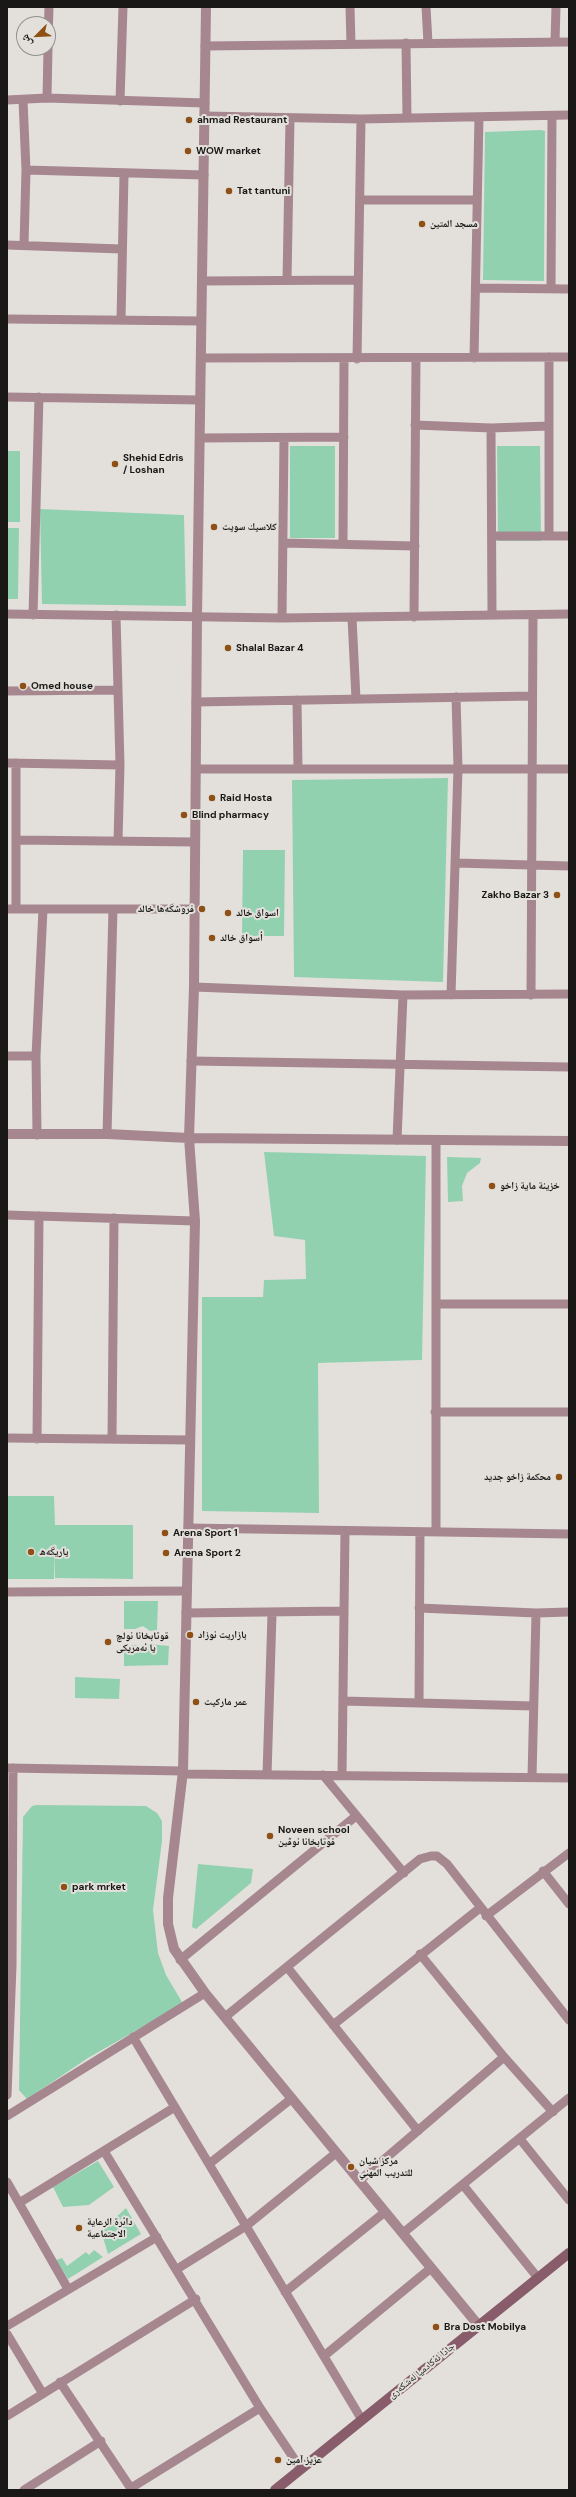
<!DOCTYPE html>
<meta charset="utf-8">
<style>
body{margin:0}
#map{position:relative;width:576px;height:2497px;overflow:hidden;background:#e3e0dc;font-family:"DM Sans","Noto Naskh Arabic",sans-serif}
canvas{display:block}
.frame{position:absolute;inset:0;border:8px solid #191816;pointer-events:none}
.north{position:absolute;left:16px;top:16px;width:40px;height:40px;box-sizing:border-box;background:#e3e0dc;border:1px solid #92908d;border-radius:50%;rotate:246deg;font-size:11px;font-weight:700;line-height:16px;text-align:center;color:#191816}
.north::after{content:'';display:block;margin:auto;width:14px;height:18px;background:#8e5015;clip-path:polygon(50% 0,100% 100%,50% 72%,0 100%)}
</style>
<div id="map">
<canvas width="576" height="2497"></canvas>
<div class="frame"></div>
<div class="north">ش</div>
</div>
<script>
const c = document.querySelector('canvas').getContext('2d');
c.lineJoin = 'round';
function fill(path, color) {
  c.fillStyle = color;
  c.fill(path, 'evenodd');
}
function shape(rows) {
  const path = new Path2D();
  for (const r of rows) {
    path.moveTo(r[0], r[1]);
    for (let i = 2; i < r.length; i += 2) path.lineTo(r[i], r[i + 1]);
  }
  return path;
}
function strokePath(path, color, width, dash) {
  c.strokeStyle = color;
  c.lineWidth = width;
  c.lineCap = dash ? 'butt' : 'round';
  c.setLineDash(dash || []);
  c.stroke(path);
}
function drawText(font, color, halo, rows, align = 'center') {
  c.font = font + ' "DM Sans","Noto Naskh Arabic",sans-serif';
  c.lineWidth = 4;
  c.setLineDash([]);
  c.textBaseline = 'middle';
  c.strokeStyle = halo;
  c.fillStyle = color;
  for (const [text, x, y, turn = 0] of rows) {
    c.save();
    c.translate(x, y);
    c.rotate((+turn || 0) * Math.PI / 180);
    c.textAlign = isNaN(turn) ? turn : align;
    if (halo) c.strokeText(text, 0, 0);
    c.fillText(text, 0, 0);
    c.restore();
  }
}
fill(shape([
 [541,130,545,131,544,281,483,280,485,132],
 [290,446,335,446,335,538,290,538],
 [497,446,540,446,541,541,498,541],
 [7,451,20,451,20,522,7,522],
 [40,509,184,515,186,606,42,604],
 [7,528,19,528,18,599,7,599],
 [448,778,443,982,294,977,292,780],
 [243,850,285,850,284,936,242,936],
 [264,1152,426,1156,422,1360,318,1363,319,1513,202,1511,202,1297,263,1297,264,1280,306,1279,305,1240,274,1236],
 [447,1157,481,1158,480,1163,467,1173,462,1186,463,1201,448,1202],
 [7,1496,54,1496,55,1525,133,1525,133,1579,55,1578,55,1551,54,1579,7,1579],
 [124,1601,158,1601,157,1630,150,1631,143,1626,135,1629,124,1629],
 [149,1644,169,1646,168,1665,124,1666,124,1645,138,1645,143,1648],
 [75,1677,120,1679,119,1699,75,1698],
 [37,1805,146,1806,157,1813,162,1821,162,1841,153,1910,158,1953,166,1975,182,2002,179,2006,88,2058,27,2099,19,2090,23,1817,32,1806],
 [198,1864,253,1869,251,1883,196,1929,192,1927],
 [98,2161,114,2187,89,2205,63,2207,53,2187],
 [126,2208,141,2234,108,2254,101,2231],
 [94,2250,103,2257,68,2279,56,2260,62,2258,67,2266,86,2252,89,2255]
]), '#92d1b0');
strokePath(shape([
 [350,7,351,44],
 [426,7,428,43],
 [48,40,49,7],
 [555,42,556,7],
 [406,43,407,118],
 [205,46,569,42],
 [47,98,48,48],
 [7,100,47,98,205,103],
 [23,100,26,170,24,245],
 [120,101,123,7],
 [205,116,361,119,569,115],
 [26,170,204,175],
 [360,200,477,200],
 [7,245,121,249],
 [287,280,290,119],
 [202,281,358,280],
 [476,288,569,289],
 [551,289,552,116],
 [7,319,201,321],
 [121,320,124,174],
 [549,357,549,536],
 [201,358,569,357],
 [474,358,479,117],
 [357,359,361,119],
 [7,397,200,400],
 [415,425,491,428,549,426],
 [491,428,492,615],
 [200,438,344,437],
 [492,536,569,536],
 [283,543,415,546],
 [343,544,344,359],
 [7,614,282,618,569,614],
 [33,615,39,397],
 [116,615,120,765,118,841],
 [414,617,416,358],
 [282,618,284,438],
 [352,618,356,699],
 [7,691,118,690],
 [297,700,298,769],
 [196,702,532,696],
 [7,763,120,765],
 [196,769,569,769],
 [16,840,195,842],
 [455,863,569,866],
 [7,909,195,909],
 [16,909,16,763],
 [194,987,403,995,569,994],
 [451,995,458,768,456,697],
 [531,995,533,615],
 [7,1056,36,1056],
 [191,1061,569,1067],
 [107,1134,113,909],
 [37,1135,36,1056,43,909],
 [397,1140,403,995],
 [436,1140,436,1532],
 [7,1215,195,1221],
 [436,1304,569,1304],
 [435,1412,569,1412],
 [7,1438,190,1440],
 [37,1439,39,1216],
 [112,1439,114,1218],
 [188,1528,569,1534],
 [7,1592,187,1591],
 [419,1608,536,1613,569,1612],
 [186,1613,344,1611],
 [343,1701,533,1706],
 [419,1703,420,1532],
 [8,1768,183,1771],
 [183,1774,569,1778],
 [267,1775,272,1614],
 [323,1775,404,1873],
 [342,1775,345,1531],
 [532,1777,536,1613],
 [543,1871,569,1904],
 [486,1916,569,1853],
 [420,1954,504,2057,553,2112],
 [180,1960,356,1816],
 [287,1967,418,2131],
 [225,2017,420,1859,431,1856,437,1856,447,1864,569,2020],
 [333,2025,480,1908],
 [133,2037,362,2420],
 [7,2095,12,1966,13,1768],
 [7,2116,205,1993],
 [520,2139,569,2200],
 [104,2151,260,2408,301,2469],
 [209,2164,291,2099],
 [359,2181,504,2057],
 [7,2182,68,2289],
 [463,2185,538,2278],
 [19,2203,175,2107],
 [403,2233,569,2098],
 [177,2269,246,2226,336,2153],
 [285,2292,385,2212],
 [7,2326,157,2237],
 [7,2334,43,2394],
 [324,2356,431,2268],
 [60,2382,132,2490],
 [7,2416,196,2299],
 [131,2488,260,2408],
 [24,2490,101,2441]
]), '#a68790', 9);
strokePath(shape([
 [206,7,197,617,194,987,189,1138,195,1221,183,1771,168,1898,168,1924,174,1949,205,1993,479,2326],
 [7,1134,107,1134,189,1138,569,1141]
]), '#a68790', 10);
strokePath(shape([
 [275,2490,569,2253]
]), '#885c6a', 10);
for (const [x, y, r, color] of [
 [189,120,4,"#8e5015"],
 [188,151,4,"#8e5015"],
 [229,191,4,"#8e5015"],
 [422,224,4,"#8e5015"],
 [115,464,4,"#8e5015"],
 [214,527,4,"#8e5015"],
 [228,648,4,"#8e5015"],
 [23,686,4,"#8e5015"],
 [212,798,4,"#8e5015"],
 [184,815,4,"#8e5015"],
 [557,895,4,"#8e5015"],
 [202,909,4,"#8e5015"],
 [228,913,4,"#8e5015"],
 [212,938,4,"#8e5015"],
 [492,1186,4,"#8e5015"],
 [559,1477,4,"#8e5015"],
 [165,1533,4,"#8e5015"],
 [31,1552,4,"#8e5015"],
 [166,1553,4,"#8e5015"],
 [190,1635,4,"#8e5015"],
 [108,1642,4,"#8e5015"],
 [196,1702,4,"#8e5015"],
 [270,1836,4,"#8e5015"],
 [64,1887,4,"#8e5015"],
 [351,2167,4,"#8e5015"],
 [79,2228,4,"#8e5015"],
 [436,2327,4,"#8e5015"],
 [278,2460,4,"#8e5015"]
]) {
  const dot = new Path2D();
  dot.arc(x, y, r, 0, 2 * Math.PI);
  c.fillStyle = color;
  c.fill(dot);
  strokePath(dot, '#e3e0dc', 1.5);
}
drawText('bold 10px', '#191816', '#e3e0dc', [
 ["ahmad Restaurant",197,120],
 ["WOW market",196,151],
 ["Tat tantuni",237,191],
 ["مسجد المتين",430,224],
 ["Shehid Edris",123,458],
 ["/ Loshan",123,470],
 ["كلاسيك سويت",222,527],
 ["Shalal Bazar 4",236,648],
 ["Omed house",31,686],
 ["Raid Hosta",220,798],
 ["Blind pharmacy",192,815],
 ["Zakho Bazar 3",549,895,"right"],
 ["فروشگەها خالد",194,909,"right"],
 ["اسواق خالد",236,913],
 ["أسواق خالد",220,938],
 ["خزينة ماية زاخو",500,1186],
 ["محكمة زاخو جديد",551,1477,"right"],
 ["Arena Sport 1",173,1533],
 ["یاریگه‌ه",39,1552],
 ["Arena Sport 2",174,1553],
 ["بازاريت نوزاد",198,1635],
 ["قوتابخانا نولچ",116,1636],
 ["يا ئەمريكى",116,1648],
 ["عمر ماركيت",204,1702],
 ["Noveen school",278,1830],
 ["قوتابخانا نوڤين",278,1842],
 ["park mrket",72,1887],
 ["مركز شيان",359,2161],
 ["للتدريب المهني",359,2173],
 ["دائرة الرعاية",87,2222],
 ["الاجتماعية",87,2234],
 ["Bra Dost Mobilya",444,2327],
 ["عزيز آمين",286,2460]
], 'left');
drawText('10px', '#191816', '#e3e0dc', [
 ["جادا ئه‌كادميا له‌شكه‌رى",422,2371,-39]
]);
</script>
